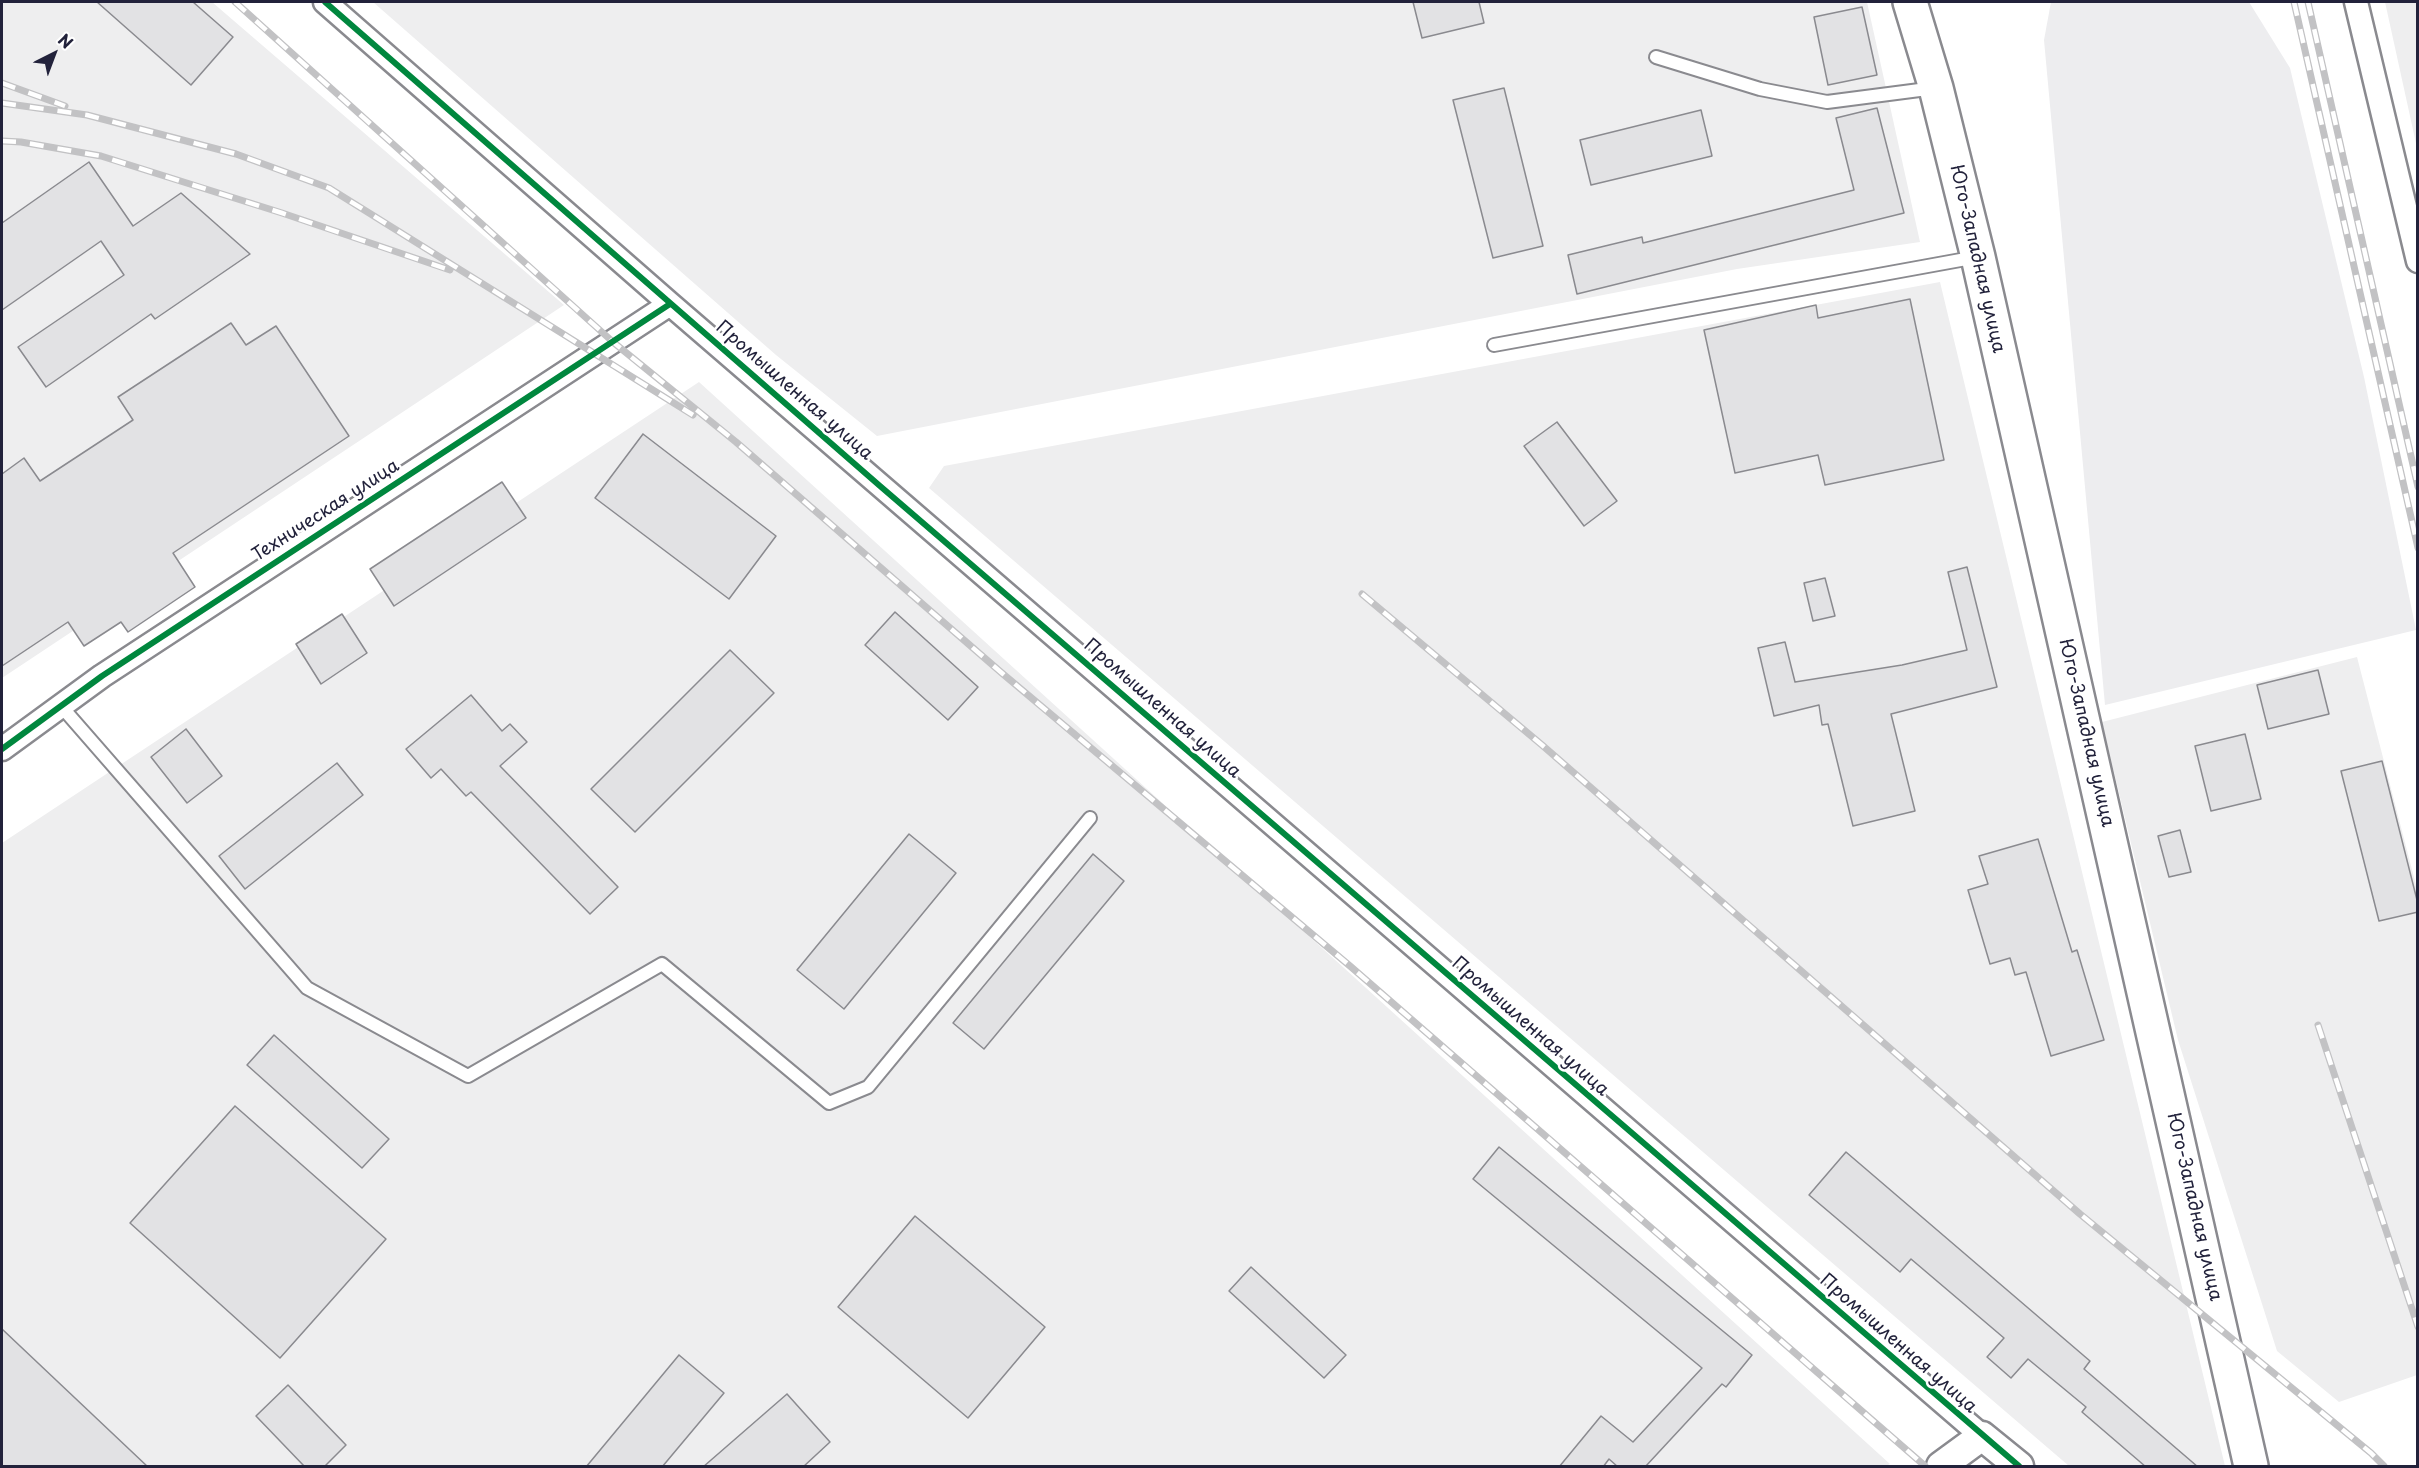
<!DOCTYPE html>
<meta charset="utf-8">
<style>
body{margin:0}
#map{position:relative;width:2419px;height:1468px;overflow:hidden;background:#fff;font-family:"Playpen Sans",sans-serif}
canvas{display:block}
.frame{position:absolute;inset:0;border:3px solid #22223b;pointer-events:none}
.north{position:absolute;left:24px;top:24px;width:60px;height:60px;-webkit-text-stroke:4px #fff;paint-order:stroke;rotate:42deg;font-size:16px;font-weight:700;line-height:24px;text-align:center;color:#22223b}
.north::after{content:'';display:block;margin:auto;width:21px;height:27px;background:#22223b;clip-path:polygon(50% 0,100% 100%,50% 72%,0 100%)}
</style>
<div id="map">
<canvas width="2419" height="1468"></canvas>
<div class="frame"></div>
<div class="north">N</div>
</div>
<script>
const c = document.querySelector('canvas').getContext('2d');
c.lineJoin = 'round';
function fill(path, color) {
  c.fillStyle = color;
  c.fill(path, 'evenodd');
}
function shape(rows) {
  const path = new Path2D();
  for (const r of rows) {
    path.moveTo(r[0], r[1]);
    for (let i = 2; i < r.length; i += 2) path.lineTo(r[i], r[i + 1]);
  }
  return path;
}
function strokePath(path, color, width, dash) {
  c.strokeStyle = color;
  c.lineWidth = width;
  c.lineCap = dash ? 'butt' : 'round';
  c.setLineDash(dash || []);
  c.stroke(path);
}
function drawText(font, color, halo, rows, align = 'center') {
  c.font = font + ' "Playpen Sans",sans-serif';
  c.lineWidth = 5;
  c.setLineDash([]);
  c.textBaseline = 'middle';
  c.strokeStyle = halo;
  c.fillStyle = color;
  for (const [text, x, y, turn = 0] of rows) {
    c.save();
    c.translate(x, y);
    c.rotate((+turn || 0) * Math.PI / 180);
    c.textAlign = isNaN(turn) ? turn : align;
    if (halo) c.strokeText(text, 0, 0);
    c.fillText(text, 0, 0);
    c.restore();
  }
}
fill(shape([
 [2,2,212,2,564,305,2,678],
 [373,2,1867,2,1920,242,1737,269,877,436,776,355],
 [2385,2,2417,2,2417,148],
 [1940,282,2225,1466,2069,1466,929,488,944,466],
 [699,382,1890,1464,1886,1466,2,1466,2,843],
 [2357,657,2417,889,2417,1375,2339,1402,2277,1351,2178,1040,2102,722]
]), '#eeeeef');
fill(shape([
 [2051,2,2249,2,2290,68,2364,377,2416,630,2105,705,2044,40]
]), '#ededef');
const building = shape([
 [97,2,193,2,233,37,191,85,97,2],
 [1413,2,1479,2,1484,23,1422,38,1413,2],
 [1862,7,1877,75,1828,85,1814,17,1862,7],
 [1504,88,1543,246,1493,258,1453,100,1504,88],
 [1877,108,1904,213,1577,294,1568,255,1642,237,1643,243,1854,190,1836,118,1877,108],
 [1701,110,1712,156,1591,185,1580,140,1701,110],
 [89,162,133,226,181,193,250,254,155,319,151,314,46,387,18,347,124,275,101,241,2,310,2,223,89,162],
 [1910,299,1944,460,1825,485,1818,455,1735,473,1704,330,1816,305,1818,318,1910,299],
 [231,323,246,345,276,326,349,436,173,553,195,587,128,632,121,622,84,646,68,622,2,666,2,474,24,458,40,481,133,420,118,397,231,323],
 [1557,422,1617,501,1584,526,1524,446,1557,422],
 [643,434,776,536,729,599,595,498,643,434],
 [502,482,526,518,394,606,370,569,502,482],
 [1967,567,1997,687,1891,714,1915,811,1853,826,1828,724,1822,725,1819,705,1774,716,1758,648,1785,642,1795,682,1902,665,1967,650,1948,572,1967,567],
 [1825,578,1835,616,1813,621,1804,583,1825,578],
 [895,612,978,687,948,720,865,645,895,612],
 [342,614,367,653,321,684,296,644,342,614],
 [730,650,774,693,635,832,591,789,730,650],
 [2318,670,2329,714,2268,729,2257,685,2318,670],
 [471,695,502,731,510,724,527,742,500,766,618,887,590,914,471,792,466,796,441,769,431,778,406,749,471,695],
 [186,729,222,776,187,803,151,757,186,729],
 [2245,734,2261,799,2211,811,2195,746,2245,734],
 [2382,761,2418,904,2418,912,2379,921,2341,771,2382,761],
 [337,763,363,795,245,889,219,856,337,763],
 [2180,830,2191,872,2169,877,2158,836,2180,830],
 [909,834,956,873,844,1009,797,970,909,834],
 [2038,839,2072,952,2077,950,2104,1040,2051,1056,2026,972,2015,975,2010,958,1990,964,1968,890,1988,884,1979,856,2038,839],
 [1093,854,1124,881,984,1049,953,1023,1093,854],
 [274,1035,389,1139,362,1168,247,1065,274,1035],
 [235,1106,386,1239,280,1358,130,1223,235,1106],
 [1499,1147,1752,1355,1726,1387,1722,1384,1645,1467,1618,1467,1609,1459,1603,1467,1559,1467,1601,1416,1633,1442,1702,1368,1473,1179,1499,1147],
 [1846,1152,2090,1361,2084,1369,2198,1467,2146,1467,2082,1412,2086,1407,2028,1359,2011,1378,1987,1357,2004,1338,1911,1259,1900,1272,1809,1195,1846,1152],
 [915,1216,1045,1327,968,1418,838,1307,915,1216],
 [1251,1267,1346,1355,1324,1378,1229,1291,1251,1267],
 [2,1329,148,1467,2,1467,2,1329],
 [679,1355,724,1393,662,1467,586,1467,679,1355],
 [288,1385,346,1445,324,1467,305,1467,256,1416,288,1385],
 [787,1394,830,1442,803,1467,703,1467,787,1394]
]);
fill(building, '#e2e2e4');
strokePath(building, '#8a8a8f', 1.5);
const service = shape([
 [1656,57,1760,89,1827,102,1935,88],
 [1494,345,1977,257],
 [61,706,307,988,468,1076,662,964,829,1103,868,1087,1090,818]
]);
const minor = shape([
 [325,2,670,304,1982,1436],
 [2356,2,2418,261],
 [2,749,102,676,670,304]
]);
const tertiary = shape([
 [1941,1466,1982,1436,2019,1466]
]);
const primary = shape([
 [1910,2,1936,88,1978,257,2251,1466]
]);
strokePath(service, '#8a8a8f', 16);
strokePath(minor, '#8a8a8f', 27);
strokePath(tertiary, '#8a8a8f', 33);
strokePath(primary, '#8a8a8f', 38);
strokePath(service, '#fff', 12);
strokePath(minor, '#fff', 22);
strokePath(tertiary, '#fff', 28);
strokePath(primary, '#fff', 33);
const rail = shape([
 [235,2,613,342,736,442,1003,674,1350,966,1925,1466],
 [2294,2,2418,548],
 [2308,2,2418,487],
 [2,83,65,106],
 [2,103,87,115,236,154,329,188,693,415],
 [2,141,21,142,101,156,282,213,450,270],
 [1362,594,1542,745,2080,1214,2371,1453,2384,1466],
 [2318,1025,2418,1327]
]);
strokePath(rail, '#c2c2c4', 7);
strokePath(rail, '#fff', 4.5, [14]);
strokePath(shape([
 [325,2,880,486,2019,1466],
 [2,749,102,676,670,304]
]), '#00873e', 6);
drawText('18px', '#22223b', '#fff', [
 ["Юго-Западная улица",1977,259,77],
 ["Промышленная улица",794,391,41],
 ["Техническая улица",326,511,-33],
 ["Промышленная улица",1162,709,41],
 ["Юго-Западная улица",2086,733,77],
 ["Промышленная улица",1530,1027,41],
 ["Юго-Западная улица",2194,1207,77],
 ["Промышленная улица",1898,1344,41]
]);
</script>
